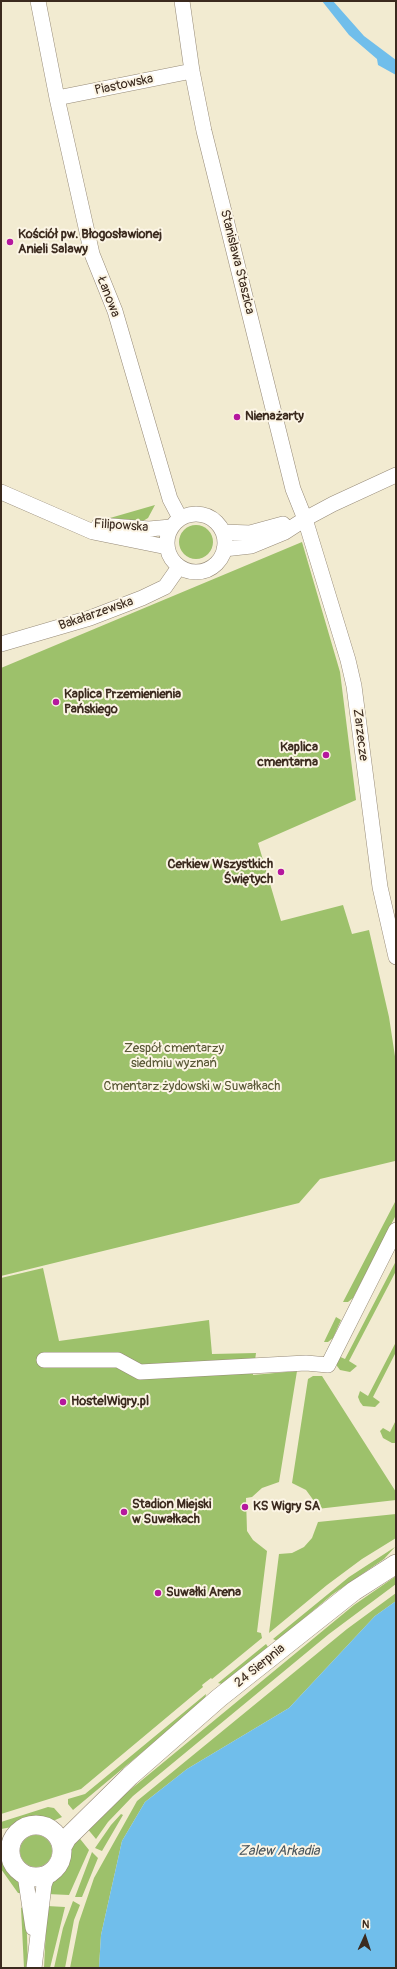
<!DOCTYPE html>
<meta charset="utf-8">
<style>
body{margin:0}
#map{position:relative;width:397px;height:1969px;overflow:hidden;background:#f2ebd1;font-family:Pangolin,sans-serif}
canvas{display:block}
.frame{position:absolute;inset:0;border:2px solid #3b2a1e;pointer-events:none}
.north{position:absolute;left:345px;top:1917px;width:40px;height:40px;-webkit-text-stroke:3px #fcf5e5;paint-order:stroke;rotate:3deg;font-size:11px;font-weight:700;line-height:16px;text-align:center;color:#3b2a1e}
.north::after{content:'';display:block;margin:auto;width:14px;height:18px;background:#3b2a1e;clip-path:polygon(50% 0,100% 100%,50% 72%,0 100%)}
</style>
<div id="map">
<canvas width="397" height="1969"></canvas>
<div class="frame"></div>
<div class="north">N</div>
</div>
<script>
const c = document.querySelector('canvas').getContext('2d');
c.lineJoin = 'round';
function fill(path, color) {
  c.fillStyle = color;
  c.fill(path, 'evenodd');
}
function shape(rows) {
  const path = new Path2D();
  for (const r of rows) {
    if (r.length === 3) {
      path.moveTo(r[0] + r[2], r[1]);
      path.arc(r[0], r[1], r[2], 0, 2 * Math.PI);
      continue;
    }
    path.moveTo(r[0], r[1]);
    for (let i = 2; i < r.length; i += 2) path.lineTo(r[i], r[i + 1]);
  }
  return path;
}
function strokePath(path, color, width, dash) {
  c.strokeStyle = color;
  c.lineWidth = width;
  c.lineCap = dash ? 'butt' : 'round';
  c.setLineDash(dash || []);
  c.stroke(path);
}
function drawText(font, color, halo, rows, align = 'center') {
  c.font = font + ' Pangolin,sans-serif';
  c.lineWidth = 4;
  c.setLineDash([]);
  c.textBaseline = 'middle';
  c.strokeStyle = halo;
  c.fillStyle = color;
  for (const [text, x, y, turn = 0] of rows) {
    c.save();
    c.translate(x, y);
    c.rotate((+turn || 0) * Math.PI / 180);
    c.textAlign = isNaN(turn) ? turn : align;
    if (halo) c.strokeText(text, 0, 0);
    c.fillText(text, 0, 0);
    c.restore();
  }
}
fill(shape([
 [155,505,148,518,143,521,110,518],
 [196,542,17],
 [302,542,340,672,356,800,258,843,281,921,343,905,352,934,369,930,389,1017,396,1063,395,1161,320,1179,299,1203,1,1276,1,668],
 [395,1202,396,1215,353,1298,348,1302,343,1302],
 [396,1261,396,1271,349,1361,357,1366,350,1372,340,1370,337,1366,336,1355,345,1359],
 [43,1268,59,1341,209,1320,212,1354,256,1353,253,1375,297,1371,279,1482,262,1488,252,1497,246,1498,247,1531,253,1540,267,1551,257,1632,261,1633,262,1638,212,1679,211,1678,202,1685,203,1687,81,1789,1,1814,1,1278],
 [336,1317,341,1320,333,1338,328,1342,324,1342],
 [396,1342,396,1352,373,1397,380,1402,375,1407,363,1406,360,1402,358,1397,360,1391,368,1396],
 [313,1376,322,1376,396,1492,396,1500,317,1509,314,1501,306,1490,292,1483,308,1379],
 [396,1420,395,1434,396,1443,392,1443,383,1438,380,1431,383,1428,390,1432],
 [396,1514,396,1538,362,1559,327,1585,269,1633,279,1554,292,1553,304,1547,312,1538,318,1522],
 [395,1547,384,1559,333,1594,277,1641,273,1639,349,1577],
 [396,1576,396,1584,329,1634,133,1796,108,1822,96,1839,86,1827,113,1804,354,1605],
 [396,1593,396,1601,375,1616,289,1708,187,1769,145,1802,122,1841,101,1935,99,1968,70,1968,79,1922,94,1878,137,1801,347,1629],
 [266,1644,268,1647,222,1684,218,1683],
 [206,1694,205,1700,73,1810,68,1804,68,1799,85,1794],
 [48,1807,54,1808,62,1817,53,1821,29,1819,12,1827,1,1829,1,1822],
 [121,1814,123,1815,102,1851,95,1848,111,1825],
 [36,1851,16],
 [77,1835,89,1850,69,1895,47,1894,51,1881,64,1866,68,1851],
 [92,1852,98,1858,82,1897,75,1897],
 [1,1857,9,1871,22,1884,24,1893,18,1893,1,1869],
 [73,1901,80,1905,74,1920,65,1968,54,1968,63,1928],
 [26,1905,28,1968,24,1968,21,1908],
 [47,1906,65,1907,50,1968,44,1968]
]), '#9dc16b');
fill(shape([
 [322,1,333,1,364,36,396,60,396,75,378,65,377,59,349,35],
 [396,1601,396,1968,99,1968,101,1935,122,1841,145,1802,187,1769,289,1708,375,1616]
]), '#70beeb');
const minor = shape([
 [38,1,57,98,92,254,115,311,170,499,180,518],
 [182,1,192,71,204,131,293,489,305,519,348,660,354,686,380,887,396,957],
 [57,98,192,71],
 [1,492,93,532,167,547],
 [196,543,29],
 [99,525,149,529,171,527],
 [223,532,250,533,283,524],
 [224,549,251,546,285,532,305,519,333,504,396,475],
 [1,644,90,618,142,598,165,587,179,567],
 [44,1360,118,1360,140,1372,306,1363,328,1365,396,1230],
 [25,1875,33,1928],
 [34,1968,44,1885,48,1874]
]);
const major = shape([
 [36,1851,26],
 [62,1847,67,1838,130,1776,219,1698,354,1591,396,1564]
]);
strokePath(minor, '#968a78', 16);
strokePath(major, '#968a78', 20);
strokePath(minor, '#fff', 15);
strokePath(major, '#fff', 19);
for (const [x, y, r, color] of [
 [10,242,4,"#b5179e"],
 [237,417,4,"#b5179e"],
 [56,702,4,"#b5179e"],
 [326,755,4,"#b5179e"],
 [281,872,4,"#b5179e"],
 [63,1402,4,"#b5179e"],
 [245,1507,4,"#b5179e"],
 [124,1512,4,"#b5179e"],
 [158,1593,4,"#b5179e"]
]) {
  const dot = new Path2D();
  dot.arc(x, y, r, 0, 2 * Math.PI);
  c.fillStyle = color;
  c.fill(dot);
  strokePath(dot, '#fcf5e5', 1.5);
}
drawText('13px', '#3b2a1e', '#fcf5e5', [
 ["Piastowska",124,85,-12],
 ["Stanisława Staszica",237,262,76],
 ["Łanowa",108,297,69],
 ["Filipowska",121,526,4],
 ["Bakałarzewska",96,614,-19],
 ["Zarzecze",360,735,83],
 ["24 Sierpnia",260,1666,-39]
]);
drawText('bold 13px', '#3b2a1e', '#fcf5e5', [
 ["Kościół pw. Błogosławionej",18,235],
 ["Anieli Salawy",18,250],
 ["Nienażarty",245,417],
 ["Kaplica Przemienienia",64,695],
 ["Pańskiego",64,710],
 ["Kaplica",318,748,"right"],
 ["cmentarna",318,763,"right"],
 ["Cerkiew Wszystkich",273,865,"right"],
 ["Świętych",273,880,"right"],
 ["HostelWigry.pl",71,1402],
 ["Stadion Miejski",132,1505],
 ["w Suwałkach",132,1520],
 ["KS Wigry SA",253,1507],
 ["Suwałki Arena",166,1593]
], 'left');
drawText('13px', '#585735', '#fcf5e5', [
 ["Zespół cmentarzy",174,1049],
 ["siedmiu wyznań",174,1064],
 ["Cmentarz żydowski w Suwałkach",192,1087]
]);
drawText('italic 14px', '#4b565c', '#fcf5e5', [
 ["Zalew Arkadia",279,1851]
]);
</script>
